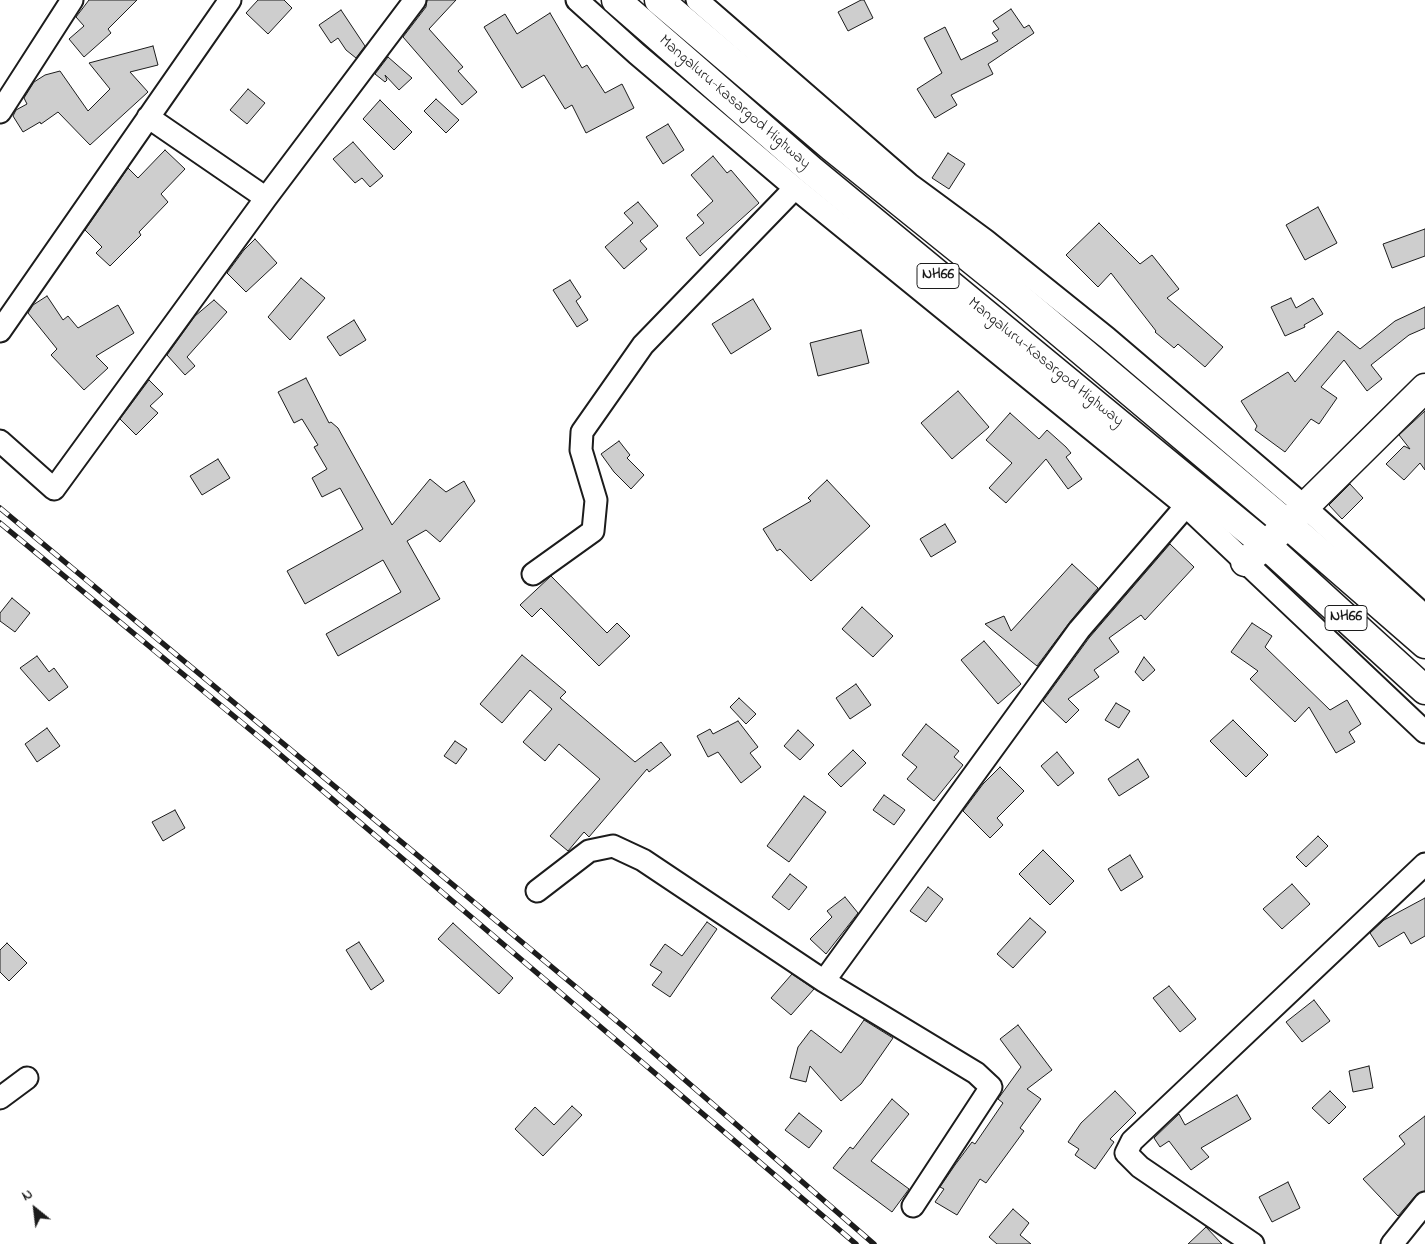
<!DOCTYPE html>
<style>
body{margin:0}
#map{position:relative;width:1425px;height:1244px;overflow:hidden;background:#fff;font-family:"Indie Flower",sans-serif}
canvas{display:block}
.north{position:absolute;left:10px;top:1184px;width:50px;height:50px;-webkit-text-stroke:4px #fff;paint-order:stroke;rotate:331deg;font-size:14px;font-weight:700;line-height:20px;text-align:center;color:#1c1c1c}
.north::after{content:'';display:block;margin:auto;width:18px;height:22px;background:#1c1c1c;clip-path:polygon(50% 0,100% 100%,50% 72%,0 100%)}
</style>
<div id="map">
<canvas width="1425" height="1244"></canvas>
<div class="north">N</div>
</div>
<script>
const c = document.querySelector('canvas').getContext('2d');
c.lineJoin = 'round';
function fill(path, color) {
  c.fillStyle = color;
  c.fill(path, 'evenodd');
}
function shape(rows) {
  const path = new Path2D();
  for (const r of rows) {
    path.moveTo(r[0], r[1]);
    for (let i = 2; i < r.length; i += 2) path.lineTo(r[i], r[i + 1]);
  }
  return path;
}
function strokePath(path, color, width, dash) {
  c.strokeStyle = color;
  c.lineWidth = width;
  c.lineCap = dash ? 'butt' : 'round';
  c.setLineDash(dash || []);
  c.stroke(path);
}
function drawText(font, color, halo, rows, align = 'center') {
  c.font = font + ' "Indie Flower",sans-serif';
  c.lineWidth = 5;
  c.setLineDash([]);
  c.textBaseline = 'middle';
  c.strokeStyle = halo;
  c.fillStyle = color;
  for (const [text, x, y, turn = 0] of rows) {
    c.save();
    c.translate(x, y);
    c.rotate((+turn || 0) * Math.PI / 180);
    c.textAlign = isNaN(turn) ? turn : align;
    if (halo) c.strokeText(text, 0, 0);
    c.fillText(text, 0, 0);
    c.restore();
  }
}
const building = shape([
 [89,0,137,0,108,29,111,33,84,57,69,39,84,26,76,17,89,0],
 [258,0,284,0,292,8,268,34,246,13,258,0],
 [427,0,456,0,429,29,463,67,458,71,477,92,462,105,403,37,426,7,427,0],
 [861,0,864,0,873,18,848,31,838,12,861,0],
 [1011,9,1024,28,1029,25,1034,33,988,64,993,74,951,95,957,105,935,118,917,89,942,73,924,38,945,27,961,60,998,41,992,33,999,29,993,21,1011,9],
 [341,10,365,46,356,58,346,50,338,38,331,43,319,25,341,10],
 [550,13,582,68,587,65,605,93,622,84,634,108,586,133,572,105,565,109,544,75,522,88,484,27,505,14,517,34,550,13],
 [153,46,158,65,130,72,148,92,90,145,58,112,41,124,40,122,23,132,13,116,16,110,27,104,24,98,34,82,45,75,60,71,88,111,110,89,89,63,153,46],
 [388,57,412,78,399,90,385,75,387,80,385,82,375,74,388,57],
 [248,89,265,103,247,124,230,110,248,89],
 [436,99,459,120,446,133,424,111,436,99],
 [380,100,412,132,394,150,363,119,380,100],
 [668,124,684,150,663,164,646,137,668,124],
 [353,142,383,176,370,187,362,178,355,183,333,159,353,142],
 [165,150,185,169,161,194,168,202,139,232,141,235,110,266,96,253,102,247,85,230,128,168,138,178,165,150],
 [948,153,965,164,949,189,932,178,948,153],
 [713,156,727,173,731,170,759,203,700,256,686,238,704,223,697,215,713,201,691,175,713,156],
 [638,202,658,226,640,241,647,249,624,269,605,247,633,223,624,213,638,202],
 [1318,207,1337,243,1305,260,1286,225,1318,207],
 [1099,223,1140,264,1152,255,1179,289,1167,298,1223,347,1205,367,1178,344,1174,348,1155,332,1156,331,1111,273,1098,287,1066,255,1099,223],
 [1425,229,1425,256,1392,268,1383,244,1425,229],
 [255,239,277,263,246,292,227,273,244,250,255,239],
 [301,278,325,298,290,340,268,317,301,278],
 [570,280,581,297,576,301,588,320,577,327,553,290,570,280],
 [47,296,63,320,68,316,78,328,118,305,134,333,96,356,108,368,84,390,51,355,57,349,28,313,33,305,47,296],
 [1291,298,1296,308,1313,298,1323,314,1304,325,1305,327,1285,336,1271,307,1291,298],
 [753,299,771,329,731,354,712,324,753,299],
 [214,300,227,312,187,357,195,366,185,375,167,355,195,316,214,300],
 [1425,307,1425,328,1409,335,1371,365,1382,379,1367,391,1344,360,1321,387,1337,398,1319,424,1311,419,1285,452,1255,430,1257,426,1241,401,1288,372,1295,382,1338,331,1360,349,1395,321,1425,307],
 [354,320,366,340,340,356,327,337,354,320],
 [861,330,869,363,818,376,810,343,861,330],
 [306,378,329,423,331,422,338,428,392,525,430,479,446,492,464,481,475,501,440,542,426,530,407,541,440,599,338,656,326,634,401,592,383,560,305,604,287,571,363,529,340,488,322,497,312,478,327,469,314,447,318,445,302,419,294,423,278,392,306,378],
 [149,380,163,394,150,406,158,413,136,435,120,419,149,380],
 [958,391,989,427,952,459,921,423,958,391],
 [1425,411,1425,470,1420,463,1404,480,1386,464,1404,446,1410,449,1399,435,1425,411],
 [1010,413,1039,439,1047,430,1066,447,1071,453,1066,457,1082,479,1068,489,1046,459,1006,503,989,488,1012,463,986,440,1010,413],
 [619,441,630,455,627,458,644,475,631,489,614,472,601,454,619,441],
 [218,459,230,478,202,495,190,476,218,459],
 [827,480,870,526,811,581,780,549,777,551,763,529,811,501,808,498,827,480],
 [1350,484,1363,498,1342,519,1329,505,1350,484],
 [945,524,956,542,931,557,920,539,945,524],
 [1170,544,1194,567,1145,620,1141,615,1109,638,1119,652,1094,670,1099,677,1068,699,1079,710,1066,723,1043,701,1089,638,1170,544],
 [1072,564,1098,588,1069,623,1037,666,985,624,1004,616,1011,631,1072,564],
 [551,576,607,633,617,623,630,636,599,666,541,608,532,617,520,605,551,576],
 [12,598,30,613,15,632,0,621,0,613,12,598],
 [862,607,893,636,873,657,842,629,862,607],
 [1252,623,1272,636,1265,647,1330,710,1347,700,1361,724,1349,732,1355,742,1336,753,1309,707,1295,722,1250,679,1258,671,1231,652,1252,623],
 [984,641,1021,684,998,704,961,660,984,641],
 [522,655,566,692,560,698,635,762,661,742,671,755,649,772,647,769,589,837,584,832,568,851,550,836,600,779,559,744,545,761,523,742,552,709,530,690,502,723,480,704,522,655],
 [37,656,49,672,54,668,68,687,49,701,20,668,37,656],
 [1144,657,1155,670,1143,681,1135,672,1144,657],
 [856,684,871,705,850,719,836,698,856,684],
 [739,698,756,714,746,724,730,707,739,698],
 [1116,703,1130,711,1119,728,1105,720,1116,703],
 [1233,720,1268,755,1246,777,1210,741,1233,720],
 [738,721,758,747,750,753,761,767,741,783,718,752,708,757,697,736,710,729,713,734,738,721],
 [926,724,959,751,954,757,963,765,934,801,907,779,917,767,902,755,926,724],
 [47,728,60,746,37,762,25,744,47,728],
 [798,730,814,745,800,760,784,746,798,730],
 [455,741,467,749,456,764,444,756,455,741],
 [853,750,866,763,841,787,828,774,853,750],
 [1057,752,1074,773,1058,786,1041,766,1057,752],
 [1138,759,1149,777,1119,796,1108,779,1138,759],
 [1000,767,1024,791,997,818,1003,825,990,838,963,811,983,784,1000,767],
 [884,795,905,810,894,825,873,810,884,795],
 [804,796,826,812,789,862,767,846,804,796],
 [175,810,185,828,163,841,152,822,175,810],
 [1318,836,1328,846,1306,867,1296,857,1318,836],
 [1043,850,1074,881,1050,905,1019,874,1043,850],
 [1130,855,1143,877,1121,891,1108,869,1130,855],
 [790,874,807,887,789,910,772,897,790,874],
 [1292,884,1310,904,1282,929,1263,909,1292,884],
 [928,887,943,899,926,922,910,911,928,887],
 [845,897,858,913,826,954,810,939,832,917,827,911,845,897],
 [1425,898,1425,936,1411,944,1404,932,1379,947,1370,933,1384,920,1425,898],
 [1030,918,1046,932,1013,968,997,954,1030,918],
 [707,922,717,929,670,997,652,985,662,972,650,965,665,944,682,956,707,922],
 [453,923,513,978,499,994,438,939,453,923],
 [359,942,384,981,371,990,346,950,359,942],
 [7,943,27,963,9,981,0,972,0,950,7,943],
 [792,974,814,989,791,1015,771,998,792,974],
 [1169,986,1196,1019,1180,1032,1153,998,1169,986],
 [1314,1000,1330,1021,1302,1042,1286,1022,1314,1000],
 [864,1020,893,1038,861,1084,841,1101,810,1066,806,1082,790,1078,798,1047,811,1030,841,1053,864,1020],
 [1018,1025,1052,1070,1027,1089,1041,1099,1020,1128,1024,1131,986,1183,980,1179,957,1215,935,1202,944,1189,940,1187,955,1165,972,1142,975,1144,1003,1103,998,1099,1021,1067,1000,1039,1018,1025],
 [1369,1066,1373,1088,1353,1092,1349,1071,1369,1066],
 [1115,1091,1136,1113,1110,1139,1114,1142,1095,1169,1075,1155,1079,1149,1068,1142,1081,1123,1115,1091],
 [1330,1091,1346,1107,1329,1124,1312,1108,1330,1091],
 [1237,1095,1251,1119,1201,1148,1209,1157,1191,1170,1169,1141,1160,1147,1154,1138,1179,1114,1185,1125,1237,1095],
 [892,1099,909,1114,871,1161,909,1189,892,1212,833,1168,850,1147,853,1149,892,1099],
 [572,1106,582,1115,543,1156,515,1129,535,1107,554,1125,572,1106],
 [799,1113,822,1131,809,1148,785,1130,799,1113],
 [1425,1116,1425,1191,1416,1195,1398,1216,1363,1179,1405,1144,1399,1136,1425,1116],
 [1288,1182,1300,1208,1272,1222,1259,1197,1288,1182],
 [1013,1209,1029,1223,1020,1235,1031,1244,997,1244,989,1237,1013,1209],
 [1206,1227,1222,1244,1188,1244,1206,1227]
]);
fill(building, '#cecece');
strokePath(building, '#1c1c1c', 1);
const minor = shape([
 [577,0,637,54,795,188,1186,506,1425,732],
 [697,0,909,184,985,240,1107,338,1304,506,1425,616],
 [0,112,72,0],
 [148,117,266,198],
 [0,331,230,0],
 [0,441,54,489,266,198,415,0],
 [533,574,593,531,596,500,581,450,582,432,643,345,795,188],
 [537,891,589,851,613,846,643,860,824,981,976,1073,991,1087,913,1206],
 [824,981,1079,630,1186,506],
 [0,1098,27,1078],
 [1253,1244,1140,1167,1126,1153,1132,1141,1425,864],
 [1392,1244,1425,1203]
]);
const major = shape([
 [1245,562,1266,545,1425,388]
]);
const highway = shape([
 [616,0,811,170,1266,545,1425,690],
 [659,0,832,147,1012,292,1287,524,1425,644]
]);
strokePath(minor, '#1c1c1c', 25);
strokePath(major, '#1c1c1c', 31);
strokePath(highway, '#1c1c1c', 31);
strokePath(minor, '#fff', 21);
strokePath(major, '#fff', 28);
strokePath(highway, '#fff', 28);
const rail = shape([
 [0,508,624,1027,874,1244],
 [0,523,270,746,856,1244]
]);
strokePath(rail, '#1c1c1c', 5.5);
strokePath(rail, '#fff', 4, [11]);
for (const [x, y, w] of [
 [938,276,42],
 [1346,618,42]
]) {
  const box = new Path2D();
  box.roundRect(x - w / 2, y - 12.5, w, 25, 4);
  c.fillStyle = '#fff';
  c.fill(box);
  strokePath(box, '#1c1c1c', 1);
}
drawText('bold 15px', '#1c1c1c', null, [
 ["NH66",938,276],
 ["NH66",1346,618]
]);
drawText('16px', '#1c1c1c', '#fff', [
 ["Mangaluru-Kasargod Highway",734,103,41],
 ["Mangaluru-Kasargod Highway",1045,363,39]
]);
</script>
